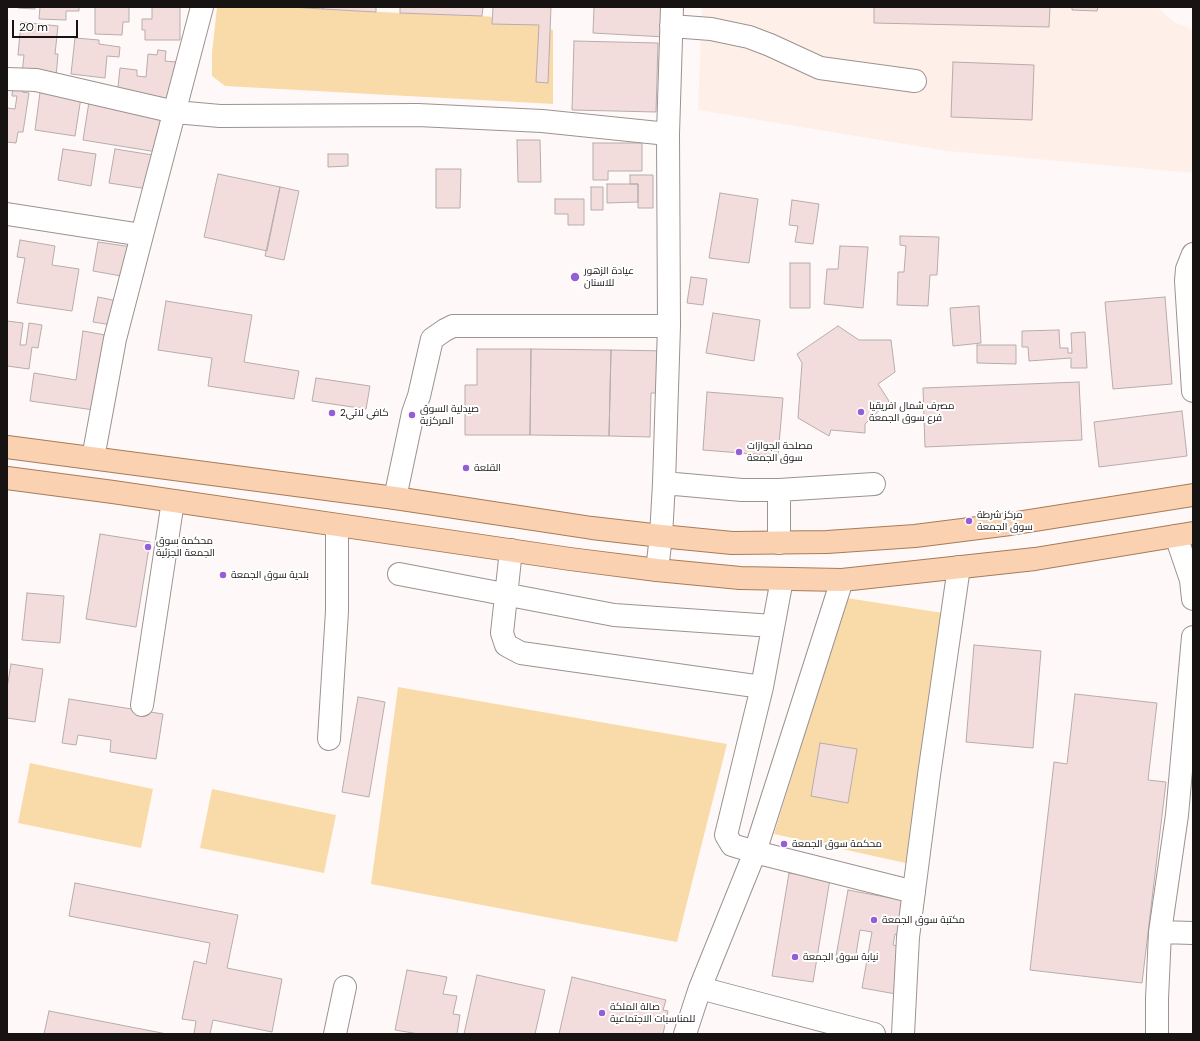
<!DOCTYPE html>
<meta charset="utf-8">
<style>
body{margin:0}
#map{position:relative;width:1200px;height:1041px;overflow:hidden;background:#fef9f8;font-family:"DM Sans",sans-serif}
canvas{display:block}
.frame{position:absolute;inset:0;border:8px solid #171312;pointer-events:none}
.scale{position:absolute;left:12px;top:20px;width:66px;height:18px;box-sizing:border-box;border:2px solid #171312;border-top:0;padding-left:5px;font-size:12px;line-height:14px;white-space:nowrap;color:#171312;-webkit-text-stroke:3px #fff;paint-order:stroke}
</style>
<div id="map">
<canvas width="1200" height="1041"></canvas>
<div class="frame"></div>
<div class="scale">20 m</div>
</div>
<script>
const c = document.querySelector('canvas').getContext('2d');
c.lineJoin = 'round';
function fill(path, color) {
  c.fillStyle = color;
  c.fill(path, 'evenodd');
}
function shape(rows) {
  const path = new Path2D();
  for (const r of rows) {
    path.moveTo(r[0], r[1]);
    for (let i = 2; i < r.length; i += 2) path.lineTo(r[i], r[i + 1]);
  }
  return path;
}
function strokePath(path, color, width, dash) {
  c.strokeStyle = color;
  c.lineWidth = width;
  c.lineCap = dash ? 'butt' : 'round';
  c.setLineDash(dash || []);
  c.stroke(path);
}
function drawText(font, color, halo, rows, align = 'center') {
  c.font = font + ' "DM Sans",Cairo,sans-serif';
  c.lineWidth = 4;
  c.setLineDash([]);
  c.textBaseline = 'middle';
  c.strokeStyle = halo;
  c.fillStyle = color;
  for (const [text, x, y, turn = 0] of rows) {
    c.save();
    c.translate(x, y);
    c.rotate((+turn || 0) * Math.PI / 180);
    c.textAlign = isNaN(turn) ? turn : align;
    if (halo) c.strokeText(text, 0, 0);
    c.fillText(text, 0, 0);
    c.restore();
  }
}
fill(shape([
 [702,7,1157,7,1174,22,1189,28,1193,31,1193,173,947,151,698,110]
]), '#feefe9');
fill(shape([
 [217,7,291,7,400,13,482,16,516,19,553,30,553,104,225,86,212,76,212,53],
 [847,598,943,613,910,864,774,834],
 [398,687,727,744,677,942,371,884],
 [30,763,153,789,141,848,18,823],
 [212,789,336,815,324,873,200,848]
]), '#f9dbaa');
const building = shape([
 [18,7,35,7,35,9,18,8,18,7],
 [40,7,79,7,79,11,66,11,66,20,39,19,40,7],
 [95,7,129,7,129,22,123,22,122,35,95,34,95,7],
 [152,7,180,7,180,40,145,40,145,30,142,30,142,19,152,19,152,7],
 [291,7,323,7,323,9,291,7],
 [323,7,376,7,376,12,323,9,323,7],
 [400,7,483,7,482,16,400,13,400,7],
 [493,7,551,7,548,83,536,82,539,25,492,24,493,7],
 [594,7,667,7,665,37,593,33,594,7],
 [874,7,1050,7,1049,27,874,23,874,7],
 [1072,7,1098,7,1097,11,1072,10,1072,7],
 [21,22,58,26,55,54,58,54,56,77,22,74,24,55,18,55,21,22],
 [75,38,99,40,99,44,120,47,119,57,107,56,105,78,71,74,75,38],
 [574,41,658,43,656,112,572,110,574,41],
 [158,50,166,51,165,61,176,62,171,103,117,96,120,68,137,70,137,76,146,77,148,54,157,55,158,50],
 [953,62,1034,65,1032,120,951,117,953,62],
 [13,83,23,85,22,92,29,93,23,132,18,132,16,143,7,142,7,108,15,109,17,96,12,96,13,83],
 [41,85,82,91,75,136,35,130,41,85],
 [89,102,162,113,157,152,83,140,89,102],
 [517,140,540,140,541,182,518,182,517,140],
 [593,143,642,143,642,171,608,171,608,180,593,180,593,143],
 [63,149,96,154,91,186,58,180,63,149],
 [115,149,153,155,148,189,109,183,115,149],
 [328,154,348,154,348,166,328,167,328,154],
 [436,169,461,169,460,208,436,208,436,169],
 [218,174,280,187,267,251,204,237,218,174],
 [630,175,653,175,653,208,638,208,638,184,630,184,630,175],
 [607,184,638,184,638,202,607,203,607,184],
 [280,187,299,191,284,260,265,256,280,187],
 [591,187,603,187,603,210,591,210,591,187],
 [720,193,758,199,749,263,709,258,720,193],
 [555,199,584,199,584,225,568,225,568,214,555,214,555,199],
 [792,200,819,204,813,244,795,242,798,226,789,225,792,200],
 [900,236,939,237,937,275,930,275,928,306,897,305,898,272,904,272,906,246,900,245,900,236],
 [20,240,55,246,52,265,79,269,72,311,17,303,25,258,17,257,20,240],
 [98,242,132,247,127,277,93,271,98,242],
 [840,246,868,247,863,308,824,304,827,269,838,269,840,246],
 [790,263,810,263,810,308,790,308,790,263],
 [691,277,707,279,703,305,687,303,691,277],
 [98,297,117,301,112,325,93,322,98,297],
 [1165,297,1172,384,1113,389,1105,302,1165,297],
 [166,301,252,315,244,362,299,371,294,399,208,386,212,358,158,350,166,301],
 [979,306,981,343,953,346,950,308,979,306],
 [713,313,760,320,754,361,706,353,713,313],
 [7,321,23,323,20,345,26,345,29,323,42,325,38,348,32,347,29,369,7,366,7,321],
 [838,326,859,340,891,340,895,372,878,384,889,401,865,424,865,433,831,430,829,436,798,418,802,363,797,354,838,326],
 [1059,330,1060,348,1068,348,1068,353,1072,353,1071,333,1085,332,1087,368,1071,368,1071,358,1029,361,1028,347,1022,347,1022,331,1059,330],
 [83,331,105,335,94,410,30,401,34,373,76,380,83,331],
 [977,345,1016,345,1016,364,977,363,977,345],
 [477,349,531,349,530,435,465,435,465,385,477,385,477,349],
 [531,349,611,350,609,436,530,435,531,349],
 [611,350,666,351,665,393,651,393,650,437,609,436,611,350],
 [316,378,370,386,366,409,312,401,316,378],
 [1079,382,1082,440,925,447,923,388,1079,382],
 [707,392,783,398,778,456,703,450,707,392],
 [1182,411,1187,456,1099,467,1094,422,1182,411],
 [100,534,150,542,136,627,86,619,100,534],
 [27,593,64,596,60,643,22,640,27,593],
 [974,645,1041,651,1033,748,966,742,974,645],
 [11,664,43,669,35,722,7,718,7,688,11,664],
 [1075,694,1157,703,1148,780,1166,782,1142,983,1030,970,1054,762,1067,764,1075,694],
 [358,697,385,702,369,797,342,792,358,697],
 [69,699,163,714,156,759,110,752,111,740,78,735,76,745,62,743,69,699],
 [820,743,857,749,848,803,811,796,820,743],
 [789,873,830,879,813,982,772,976,789,873],
 [75,883,238,915,227,968,282,979,272,1032,213,1020,210,1034,194,1034,196,1021,182,1019,194,961,206,964,210,943,69,916,75,883],
 [848,890,907,901,901,935,895,934,893,945,904,947,896,994,862,988,872,932,860,930,855,960,836,956,848,890],
 [407,970,447,977,443,994,457,996,453,1014,460,1015,457,1034,419,1034,395,1030,407,970],
 [477,975,545,990,535,1034,464,1034,477,975],
 [572,977,666,1000,663,1010,668,1011,663,1034,559,1034,572,977],
 [49,1011,167,1034,44,1034,49,1011]
]);
fill(building, '#f3dddc');
strokePath(building, '#b7acac', 1);
const minor = shape([
 [671,26,711,29,749,37,770,45,820,68,915,81],
 [7,79,36,80,175,112,220,116,418,115,542,121,668,134],
 [7,214,142,235],
 [1193,254,1187,269,1186,281,1193,391],
 [93,458,115,339,142,235,202,7],
 [664,483,742,490,779,490,874,484],
 [779,490,779,543],
 [395,498,413,413,419,396,432,339,445,330,453,326,669,326],
 [1176,536,1191,580,1193,599],
 [511,550,502,633,506,645,521,653,762,687],
 [657,570,661,536,664,483,669,326,668,134,672,7],
 [399,574,614,615,773,626],
 [782,579,762,687,726,835,732,845,755,852,914,892],
 [142,705,173,501],
 [329,739,337,611,337,526],
 [1160,932,1193,933],
 [700,988,874,1034],
 [335,1034,345,987],
 [685,1034,700,988,755,852,842,580],
 [903,1034,908,937,929,775,959,567],
 [1157,1034,1157,999,1160,932,1177,815,1193,637]
]);
const major = shape([
 [7,447,395,498,592,528,661,536,732,543,827,542,915,536,1010,524,1193,495],
 [7,478,113,492,570,559,657,570,740,578,842,580,1035,559,1193,533]
]);
strokePath(minor, '#9c928f', 24);
strokePath(major, '#a87b58', 24);
strokePath(minor, '#fff', 22);
strokePath(major, '#fad1b1', 22);
for (const [x, y, r, color] of [
 [575,277,5,"#965ed6"],
 [861,412,4,"#965ed6"],
 [332,413,4,"#965ed6"],
 [412,415,4,"#965ed6"],
 [739,452,4,"#965ed6"],
 [466,468,4,"#965ed6"],
 [969,521,4,"#965ed6"],
 [148,547,4,"#965ed6"],
 [223,575,4,"#965ed6"],
 [784,844,4,"#965ed6"],
 [874,920,4,"#965ed6"],
 [795,957,4,"#965ed6"],
 [602,1013,4,"#965ed6"]
]) {
  const dot = new Path2D();
  dot.arc(x, y, r, 0, 2 * Math.PI);
  c.fillStyle = color;
  c.fill(dot);
  strokePath(dot, '#fff', 1.5);
}
drawText('10px', '#171312', '#fff', [
 ["عيادة الزهور",584,271],
 ["للاسنان",584,283],
 ["مصرف شمال افريقيا",869,406],
 ["فرع سوق الجمعة",869,418],
 ["صيدلية السوق",420,409],
 ["المركزية",420,421],
 ["كافي لاتي2",340,413],
 ["مصلحة الجوازات",747,446],
 ["سوق الجمعة",747,458],
 ["القلعة",474,468],
 ["مركز شرطة",977,515],
 ["سوق الجمعة",977,527],
 ["محكمة سوق",156,541],
 ["الجمعة الجزئية",156,553],
 ["بلدية سوق الجمعة",231,575],
 ["محكمة سوق الجمعة",792,844],
 ["مكتبة سوق الجمعة",882,920],
 ["نيابة سوق الجمعة",803,957],
 ["صالة الملكة",610,1007],
 ["للمناسبات الاجتماعية",610,1019]
], 'left');
</script>
